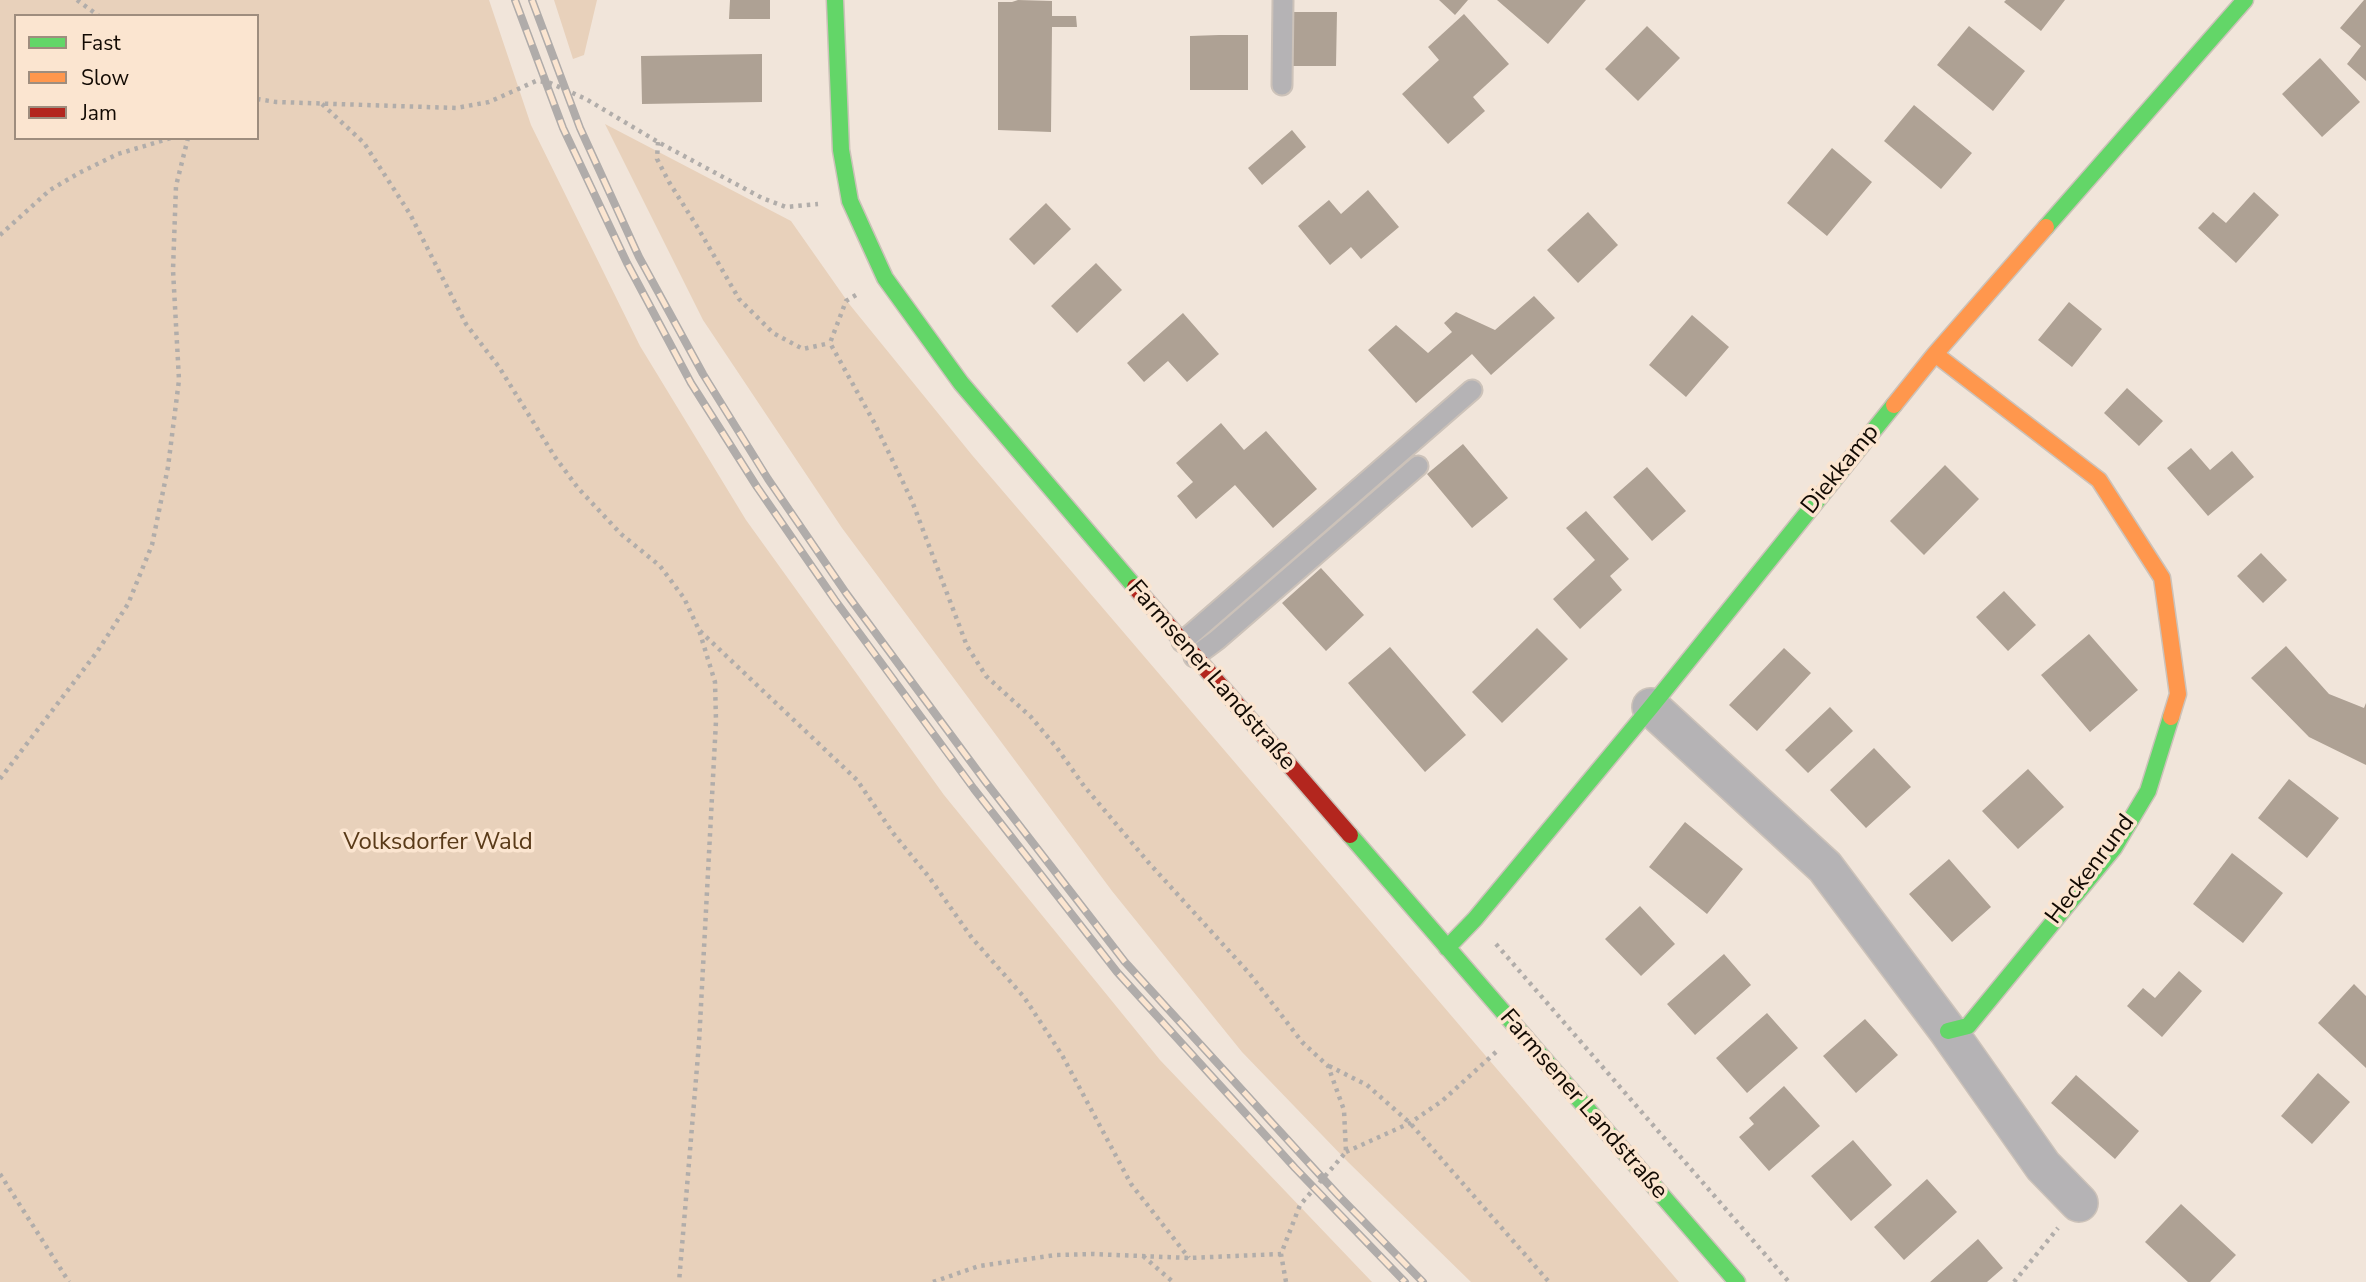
<!DOCTYPE html>
<meta charset="utf-8">
<style>
body{margin:0}
#map{position:relative;width:2366px;height:1282px;overflow:hidden;background:#f1e5da;font-family:"Nunito Sans",sans-serif}
canvas{display:block}
.legend{position:absolute;left:14px;top:14px;width:245px;height:126px;box-sizing:border-box;background:#fbe5d0;border:2px solid #9e8d7e;margin:0;padding:9px 12px;list-style:none;font-size:21px;color:#120a03}
.legend li{display:flex;align-items:center;gap:14px;height:35px}
.legend b{width:35px;border:2px solid #9e8d7e}
</style>
<div id="map">
<canvas width="2366" height="1282"></canvas>
<ul class="legend">
<li><b style="height:9px;background:#63d668"></b>Fast</li>
<li><b style="height:9px;background:#ff974d"></b>Slow</li>
<li><b style="height:9px;background:#b3261e"></b>Jam</li>
</ul>
</div>
<script>
const c = document.querySelector('canvas').getContext('2d');
c.lineJoin = 'round';
function fill(path, color) {
  c.fillStyle = color;
  c.fill(path, 'evenodd');
}
function shape(rows) {
  const path = new Path2D();
  for (const r of rows) {
    path.moveTo(r[0], r[1]);
    for (let i = 2; i < r.length; i += 2) path.lineTo(r[i], r[i + 1]);
  }
  return path;
}
function strokePath(path, color, width, dash) {
  c.strokeStyle = color;
  c.lineWidth = width;
  c.lineCap = dash ? 'butt' : 'round';
  c.setLineDash(dash || []);
  c.stroke(path);
}
function drawText(font, color, halo, rows, align = 'center') {
  c.font = font + ' "Nunito Sans",sans-serif';
  c.lineWidth = 7;
  c.setLineDash([]);
  c.textBaseline = 'middle';
  c.strokeStyle = halo;
  c.fillStyle = color;
  for (const [text, x, y, turn = 0] of rows) {
    c.save();
    c.translate(x, y);
    c.rotate((+turn || 0) * Math.PI / 180);
    c.textAlign = isNaN(turn) ? turn : align;
    if (halo) c.strokeText(text, 0, 0);
    c.fillText(text, 0, 0);
    c.restore();
  }
}
fill(shape([
 [0,0,489,0,531,125,640,346,746,520,944,795,1160,1060,1372,1282,0,1282],
 [16,16,257,16,257,138,16,138],
 [554,0,597,0,584,55,573,59],
 [605,124,791,221,850,305,972,455,1679,1282,1471,1282,1348,1162,1242,1052,1112,891,842,528,703,320]
]), '#e8d1bb');
fill(shape([
 [730,0,770,0,770,19,729,19],
 [1018,0,1052,1,1052,16,1076,16,1077,27,1052,27,1051,132,998,130,998,2,1012,2],
 [1439,0,1468,0,1455,15],
 [1497,0,1586,0,1548,44],
 [2006,0,2065,0,2041,31,2004,2],
 [2364,0,2366,0,2366,81,2347,64,2361,46,2340,28],
 [1290,12,1337,12,1336,66,1288,66],
 [1464,14,1509,64,1473,97,1485,111,1448,144,1402,94,1439,60,1428,47],
 [1647,26,1680,58,1638,101,1605,69],
 [1969,26,2025,71,1993,111,1937,65],
 [1219,35,1248,35,1248,90,1190,90,1190,36],
 [762,54,762,102,642,104,641,56],
 [2320,58,2360,102,2322,137,2282,94],
 [1914,105,1972,153,1941,189,1884,141],
 [1292,130,1306,147,1262,185,1248,168],
 [1832,148,1872,182,1827,236,1787,203],
 [1368,190,1399,227,1361,259,1351,247,1330,265,1298,226,1329,200,1341,214],
 [2254,192,2279,215,2236,263,2198,228,2213,212,2226,223],
 [1046,203,1071,229,1034,265,1009,239],
 [1588,212,1618,245,1578,283,1547,250],
 [1096,263,1122,290,1077,333,1051,306],
 [1534,296,1555,318,1491,375,1472,354,1416,403,1368,350,1396,325,1428,353,1452,332,1444,323,1456,312,1495,330],
 [2069,302,2102,329,2072,367,2038,340],
 [1183,313,1219,354,1187,382,1168,361,1144,382,1127,363],
 [1692,315,1729,347,1686,397,1649,365],
 [2127,388,2163,421,2139,446,2104,413],
 [1221,423,1244,450,1266,431,1317,489,1273,528,1235,485,1196,519,1177,496,1193,482,1176,463],
 [1463,444,1508,498,1472,528,1427,474],
 [2191,448,2210,470,2232,451,2254,477,2208,516,2167,468],
 [1945,465,1979,499,1924,555,1890,521],
 [1647,467,1686,511,1652,541,1613,497],
 [1586,511,1629,559,1610,576,1622,590,1580,629,1553,599,1595,560,1566,528],
 [2261,553,2287,580,2263,603,2237,576],
 [1321,568,1364,615,1326,651,1282,603],
 [2004,591,2036,625,2008,651,1976,617],
 [1537,628,1568,659,1502,723,1472,692],
 [2089,634,2138,690,2090,732,2041,675],
 [2286,646,2329,694,2364,708,2366,703,2366,765,2309,737,2251,678],
 [1390,647,1466,735,1425,772,1348,683],
 [1784,648,1811,673,1757,731,1729,705],
 [1830,707,1853,731,1808,773,1785,750],
 [1874,748,1911,787,1866,828,1830,790],
 [2028,769,2064,807,2018,849,1982,811],
 [2289,779,2339,818,2307,858,2258,818],
 [1685,822,1743,869,1707,914,1649,867],
 [2232,853,2283,893,2243,943,2193,904],
 [1949,859,1991,907,1952,942,1909,894],
 [1640,906,1675,944,1641,976,1605,939],
 [1724,954,1751,985,1695,1035,1667,1004],
 [2179,971,2202,991,2162,1037,2127,1006,2143,988,2155,998],
 [2354,984,2366,996,2366,1068,2318,1023],
 [1767,1013,1798,1048,1747,1093,1716,1058],
 [1865,1019,1898,1055,1856,1093,1823,1056],
 [2318,1073,2350,1102,2312,1144,2281,1116],
 [2076,1075,2139,1131,2115,1159,2051,1103],
 [1784,1086,1820,1126,1769,1171,1739,1137,1754,1124,1749,1118],
 [1853,1140,1892,1185,1851,1221,1811,1176],
 [1927,1179,1957,1212,1904,1260,1874,1227],
 [2181,1204,2236,1255,2210,1282,2188,1282,2145,1242],
 [1978,1239,2003,1268,1987,1282,1930,1282]
]), '#aea194');
const lane = shape([
 [1282,85,1283,0],
 [1182,642,1472,390],
 [1194,657,1217,640,1418,466]
]);
const street = shape([
 [1651,707,1825,867,1948,1031,2043,1166,2079,1203]
]);
const fast = shape([
 [835,0,841,150,850,201,885,278,961,383,1135,587],
 [2046,227,2245,0],
 [1350,835,1737,1282],
 [1447,948,1475,919,1651,707,1894,405],
 [1948,1031,1968,1026,2114,848,2148,791,2171,717]
]);
const slow = shape([
 [1935,354,2099,480,2162,578,2178,694,2171,717],
 [1894,405,1935,354,2046,227]
]);
const jam = shape([
 [1135,587,1350,835]
]);
strokePath(lane, '#ccc2b9', 23);
strokePath(street, '#ccc2b9', 40);
strokePath(fast, '#ccc2b9', 19);
strokePath(slow, '#ccc2b9', 19);
strokePath(jam, '#ccc2b9', 19);
strokePath(shape([
 [77,0,99,16],
 [257,99,276,102,456,108,489,102,536,81,548,82,586,99,658,142,762,198,786,207,818,204],
 [322,104,364,143,410,214,466,324,499,367,555,457,578,488,621,534,660,566,684,598,699,630,715,682,716,721,699,1043,679,1282],
 [658,142,657,159,669,182,698,228,739,299,773,333,803,349,830,343],
 [0,235,50,190,79,173,118,154,171,138],
 [856,295,846,301,830,343,875,424,912,501,967,646,986,676,1031,717,1057,748,1084,786,1149,863,1249,973,1302,1042,1328,1066,1344,1110,1346,1152,1300,1205,1281,1254,1286,1282],
 [700,631,857,780,893,833,929,877,972,938,1024,997,1062,1055,1131,1184,1189,1258],
 [0,779,97,652,128,604,152,545,168,467,179,380,173,270,176,186,188,138],
 [1496,944,1789,1282],
 [1329,1066,1367,1085,1410,1123,1549,1282],
 [1346,1152,1410,1123,1442,1101,1496,1052],
 [0,1174,69,1282],
 [1143,1256,1173,1282],
 [933,1282,979,1266,1056,1255,1092,1254,1189,1258,1281,1254],
 [2014,1282,2058,1228]
]), '#b1adaa', 4.5, [3.5, 5]);
strokePath(lane, '#b5b3b5', 19);
strokePath(street, '#b5b3b5', 37);
strokePath(fast, '#63d668', 16);
strokePath(slow, '#ff974d', 16);
strokePath(jam, '#b3261e', 16);
const rail = shape([
 [515,0,563,128,627,263,691,383,757,487,835,600,974,789,1117,972,1295,1168,1405,1282],
 [532,0,580,128,639,257,703,374,768,479,846,593,985,781,1125,962,1339,1196,1423,1282]
]);
strokePath(rail, '#b0acaa', 8);
strokePath(rail, '#fbe5d0', 5, [16]);
drawText('24px', '#120a03', '#fbe5d0', [
 ["Diekkamp",1841,470,-51],
 ["Farmsener Landstraße",1211,676,49],
 ["Heckenrund",2091,870,-53],
 ["Farmsener Landstraße",1583,1105,49]
]);
drawText('24px', '#593a18', '#fbe5d0', [
 ["Volksdorfer Wald",438,843]
]);
</script>
